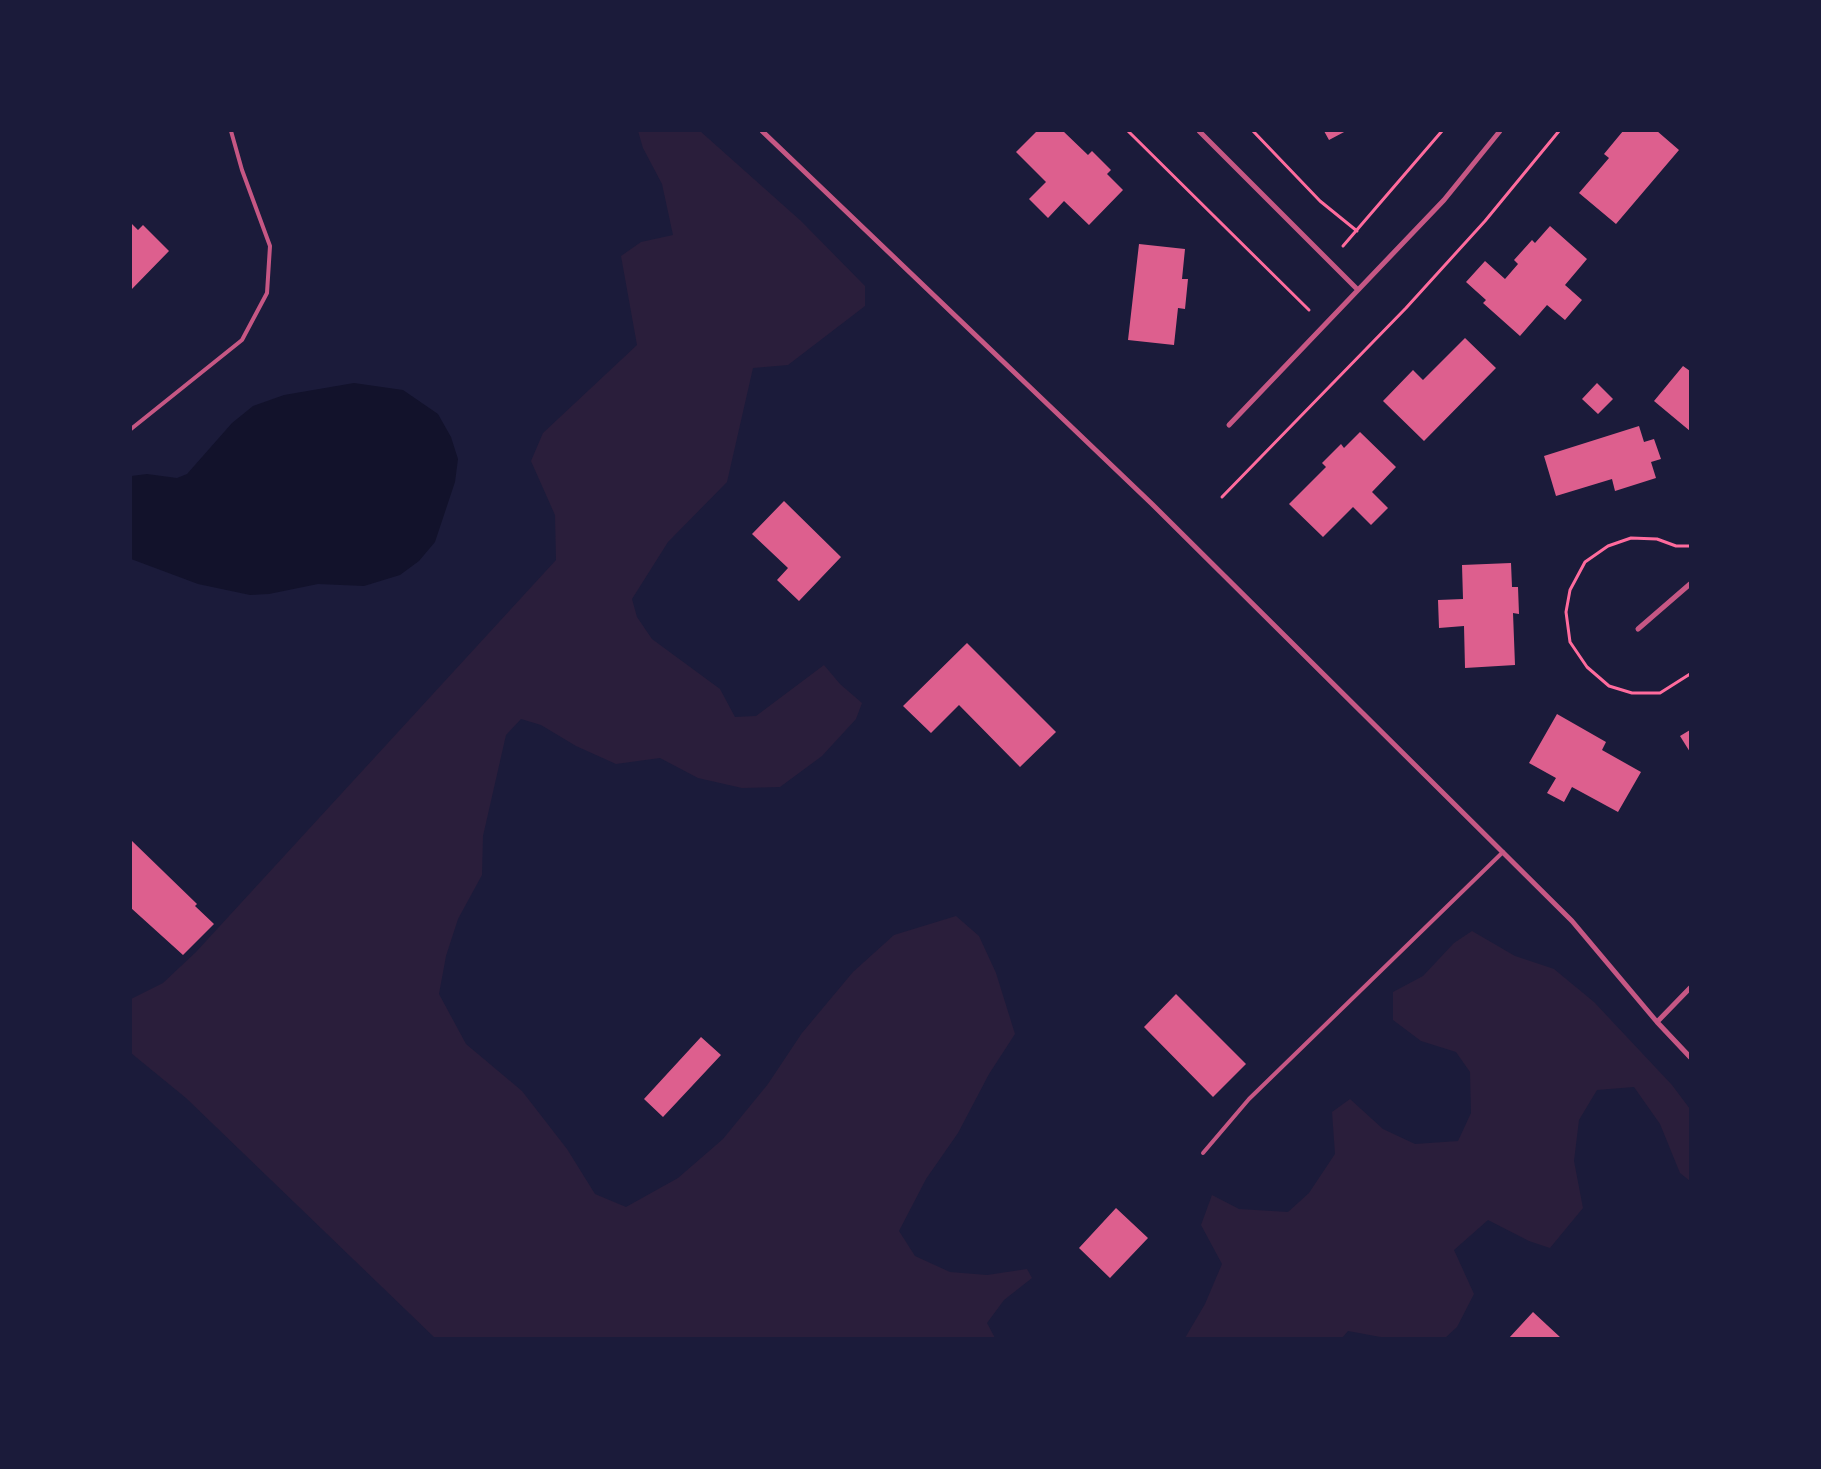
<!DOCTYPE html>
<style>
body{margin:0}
#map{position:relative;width:1821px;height:1469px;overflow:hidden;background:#1b1b3a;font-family:"Times New Roman",serif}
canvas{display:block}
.frame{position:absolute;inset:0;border:132px solid #1b1b3a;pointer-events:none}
</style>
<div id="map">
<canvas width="1821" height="1469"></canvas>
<div class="frame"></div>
</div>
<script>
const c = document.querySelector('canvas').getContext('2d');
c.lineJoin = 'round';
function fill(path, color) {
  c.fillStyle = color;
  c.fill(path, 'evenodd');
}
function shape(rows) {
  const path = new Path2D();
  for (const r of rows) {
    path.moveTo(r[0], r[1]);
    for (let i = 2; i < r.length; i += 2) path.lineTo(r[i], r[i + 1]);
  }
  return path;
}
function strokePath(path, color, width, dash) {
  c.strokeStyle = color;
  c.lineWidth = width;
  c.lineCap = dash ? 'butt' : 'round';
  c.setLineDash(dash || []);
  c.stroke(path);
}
fill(shape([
 [638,131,700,131,801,221,865,286,865,306,788,365,753,368,727,482,668,542,632,599,637,617,652,639,720,689,735,717,756,716,824,665,840,684,862,703,856,719,822,756,780,787,742,788,698,778,660,758,616,764,576,746,541,725,521,719,506,735,483,836,482,875,458,919,446,956,439,994,466,1044,522,1091,567,1149,595,1194,626,1207,678,1178,723,1139,768,1084,802,1033,853,972,894,935,956,916,979,936,996,973,1015,1034,989,1074,958,1133,926,1179,899,1231,915,1256,950,1272,987,1275,1027,1269,1032,1278,1004,1300,987,1323,995,1338,435,1338,186,1098,131,1053,131,999,163,983,196,952,556,560,555,515,531,461,543,433,637,345,621,256,641,242,673,235,662,184,643,148],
 [1472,931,1515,956,1554,969,1594,1002,1672,1085,1690,1109,1690,1181,1680,1173,1660,1124,1634,1087,1597,1090,1579,1120,1574,1161,1583,1208,1550,1248,1529,1241,1488,1220,1454,1250,1474,1294,1457,1327,1445,1338,1386,1338,1348,1331,1342,1338,1185,1338,1205,1304,1222,1264,1201,1225,1212,1195,1239,1209,1288,1212,1309,1193,1335,1154,1332,1112,1350,1099,1383,1129,1415,1144,1458,1141,1471,1113,1470,1072,1456,1052,1421,1041,1393,1020,1393,992,1423,976,1454,943]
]), '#2a1e3b');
fill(shape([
 [354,383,403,390,438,414,451,437,458,459,455,482,435,542,419,561,400,575,364,586,318,584,269,594,250,595,198,584,131,559,131,476,147,474,177,478,187,474,232,423,253,406,284,395]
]), '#12122b');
fill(shape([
 [1037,131,1063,131,1088,155,1092,151,1111,170,1107,174,1123,190,1089,225,1064,201,1048,218,1029,199,1046,182,1016,152],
 [1324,131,1346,131,1329,140],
 [1623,131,1657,131,1679,150,1616,224,1579,193,1609,158,1604,154],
 [131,223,138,230,143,225,169,251,131,290],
 [1550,226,1587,259,1565,285,1582,300,1565,320,1547,305,1520,336,1483,303,1486,300,1466,282,1485,261,1505,279,1518,264,1514,260,1532,240,1535,243],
 [1139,244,1185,249,1182,279,1188,279,1185,309,1178,308,1174,345,1128,340],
 [1465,338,1496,368,1424,441,1383,401,1413,370,1423,380],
 [1683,366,1690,371,1690,431,1654,401],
 [1597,383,1613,399,1598,414,1582,399],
 [1639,426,1644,442,1654,439,1661,459,1651,462,1656,478,1615,491,1612,479,1556,496,1544,456],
 [1360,432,1396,467,1372,492,1388,508,1371,525,1353,507,1323,537,1289,504,1326,467,1322,463,1341,444,1344,448],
 [784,501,841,557,799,601,777,580,788,568,752,534],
 [1511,563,1512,587,1518,587,1519,614,1513,613,1515,665,1465,668,1464,626,1439,628,1438,600,1463,599,1462,565],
 [967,643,1056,732,1020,767,959,705,931,733,903,706],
 [1557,714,1606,742,1602,750,1641,772,1618,812,1572,787,1564,802,1547,793,1556,778,1529,763],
 [1690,730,1690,752,1680,736],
 [131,840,197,904,195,906,214,924,183,955,131,908],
 [1176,994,1246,1064,1213,1097,1144,1027],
 [701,1037,721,1055,663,1117,644,1099],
 [1116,1208,1148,1238,1110,1278,1079,1248],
 [1533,1312,1561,1338,1509,1338]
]), '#dd5f8e');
strokePath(shape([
 [1128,131,1309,310],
 [1253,131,1320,201,1357,231],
 [1343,246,1442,131],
 [1222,497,1406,308,1485,221,1559,131],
 [1690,546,1676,546,1657,539,1631,538,1608,546,1585,562,1570,590,1566,612,1570,642,1587,667,1609,686,1632,693,1660,693,1690,674]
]), '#ff6b9d', 3);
strokePath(shape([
 [131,429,242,340,267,293,270,246,242,170,231,131],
 [1203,1153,1249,1099,1503,852]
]), '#c65784', 4);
strokePath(shape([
 [762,131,1152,504,1572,921,1657,1022,1690,1057],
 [1199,131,1357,289],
 [1229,425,1444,200,1500,131],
 [1638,629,1690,584],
 [1657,1022,1690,988]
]), '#c65784', 5);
</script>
